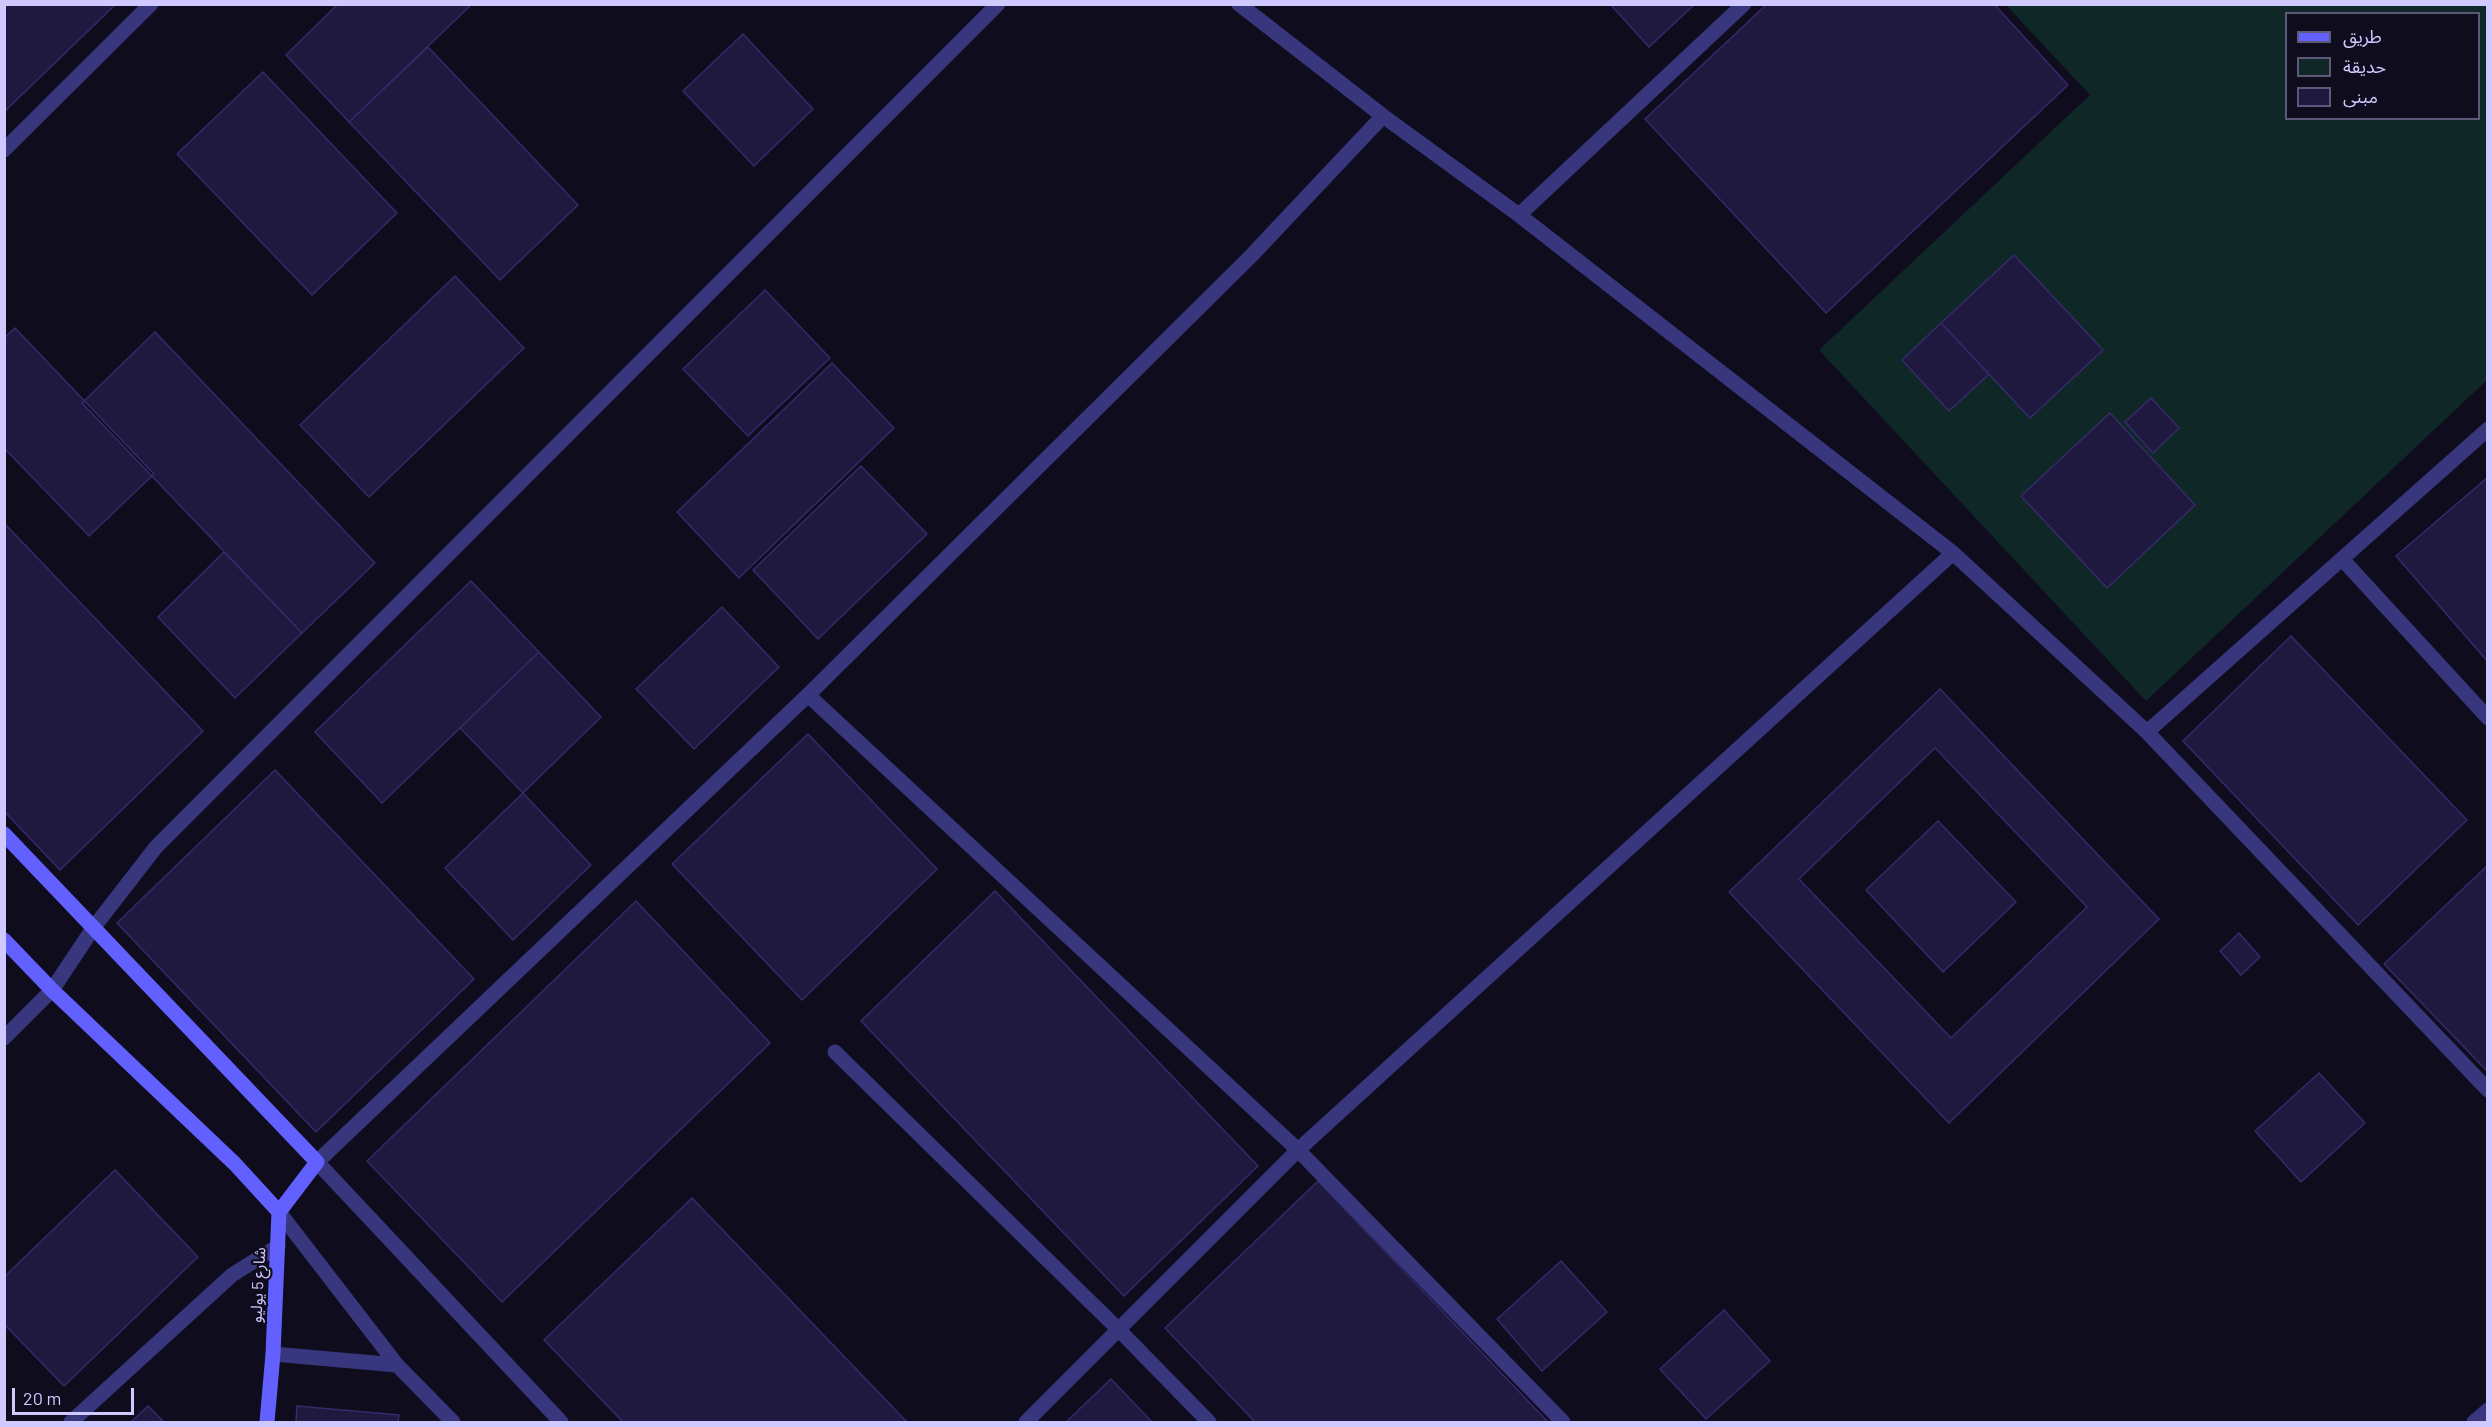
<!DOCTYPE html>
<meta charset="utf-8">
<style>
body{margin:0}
#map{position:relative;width:2492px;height:1427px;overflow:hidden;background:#0f0c1e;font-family:Barlow,"Noto Sans Arabic",sans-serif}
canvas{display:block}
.frame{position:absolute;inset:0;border:6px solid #cfc9ff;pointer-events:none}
.legend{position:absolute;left:2285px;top:12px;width:195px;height:108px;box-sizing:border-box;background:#0f0c1e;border:2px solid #5c5878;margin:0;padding:8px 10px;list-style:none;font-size:18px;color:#cfc9ff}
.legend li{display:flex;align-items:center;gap:12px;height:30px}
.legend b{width:30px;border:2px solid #5c5878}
.scale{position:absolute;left:12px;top:1388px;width:122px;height:27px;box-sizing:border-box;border:3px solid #cfc9ff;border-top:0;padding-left:8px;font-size:18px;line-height:21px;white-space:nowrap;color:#cfc9ff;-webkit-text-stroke:4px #0f0c1e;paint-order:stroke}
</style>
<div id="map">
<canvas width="2492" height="1427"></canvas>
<div class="frame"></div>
<ul class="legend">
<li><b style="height:8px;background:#6260ff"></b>طريق</li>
<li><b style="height:16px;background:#0f2827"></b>حديقة</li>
<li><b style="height:16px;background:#1f183f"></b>مبنى</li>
</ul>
<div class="scale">20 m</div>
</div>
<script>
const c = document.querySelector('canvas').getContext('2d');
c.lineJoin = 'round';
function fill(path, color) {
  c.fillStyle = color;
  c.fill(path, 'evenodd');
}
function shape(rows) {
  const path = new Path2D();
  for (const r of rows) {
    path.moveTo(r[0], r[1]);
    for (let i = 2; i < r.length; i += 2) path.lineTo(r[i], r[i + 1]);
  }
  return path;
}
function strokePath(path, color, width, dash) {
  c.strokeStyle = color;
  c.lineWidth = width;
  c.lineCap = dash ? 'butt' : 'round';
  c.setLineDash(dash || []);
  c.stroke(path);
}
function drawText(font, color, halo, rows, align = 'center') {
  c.font = font + ' Barlow,"Noto Sans Arabic",sans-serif';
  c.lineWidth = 4.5;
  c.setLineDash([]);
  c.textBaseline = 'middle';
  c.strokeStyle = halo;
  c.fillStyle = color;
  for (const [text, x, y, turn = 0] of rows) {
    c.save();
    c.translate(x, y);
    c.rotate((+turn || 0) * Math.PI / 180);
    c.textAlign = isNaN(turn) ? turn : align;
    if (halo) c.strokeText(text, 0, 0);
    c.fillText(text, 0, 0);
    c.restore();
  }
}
fill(shape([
 [2006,5,2487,5,2487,380,2146,701,1819,350,2090,95],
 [2286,14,2478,14,2478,118,2286,118]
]), '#0f2827');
const building = shape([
 [4,4,116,4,4,112,4,4],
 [338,4,472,4,349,122,286,55,338,4],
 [1610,4,1695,4,1649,47,1610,4],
 [1767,4,1994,4,2068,85,1826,313,1645,119,1767,4],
 [743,34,813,109,754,166,683,91,743,34],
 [428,47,578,205,500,280,349,122,428,47],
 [263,72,397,213,312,295,177,154,263,72],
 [2014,255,2103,350,2030,418,1941,323,2014,255],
 [455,276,524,348,369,497,300,425,455,276],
 [765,290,830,358,748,436,683,369,765,290],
 [1941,323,1989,374,1949,411,1902,360,1941,323],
 [15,328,154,474,89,536,4,448,4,338,15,328],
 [155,332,375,563,302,633,82,403,155,332],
 [832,363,894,428,739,578,677,512,832,363],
 [2151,398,2179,428,2153,453,2125,422,2151,398],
 [2110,413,2195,505,2107,588,2021,496,2110,413],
 [861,466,927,534,818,639,753,570,861,466],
 [2488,477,2488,662,2396,556,2488,477],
 [4,523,203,731,60,870,4,811,4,523],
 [224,552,302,633,235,698,158,617,224,552],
 [471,581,539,652,382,803,315,732,471,581],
 [722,607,779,667,694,749,636,689,722,607],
 [2291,636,2467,820,2358,925,2183,741,2291,636],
 [539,652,601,717,523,793,460,728,539,652],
 [1940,689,2159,919,1949,1123,1729,892,1940,689],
 [1935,748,2087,907,1951,1038,1799,879,1935,748],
 [808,734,937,869,802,1000,672,864,808,734],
 [275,770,474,979,316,1132,117,923,275,770],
 [523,793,591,865,513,940,445,868,523,793],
 [1938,821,2016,902,1943,972,1866,890,1938,821],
 [2488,865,2488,1072,2384,964,2488,865],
 [995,891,1258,1166,1124,1296,861,1021,995,891],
 [636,901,770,1043,502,1302,367,1161,636,901],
 [2239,933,2260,957,2241,975,2220,951,2239,933],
 [2319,1073,2365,1123,2301,1182,2255,1131,2319,1073],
 [115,1170,198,1257,64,1386,4,1324,4,1277,115,1170],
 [1318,1181,1548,1422,1255,1422,1165,1328,1318,1181],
 [692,1198,907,1422,623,1422,544,1340,692,1198],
 [1561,1261,1607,1312,1542,1371,1497,1319,1561,1261],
 [1724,1310,1770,1361,1706,1419,1660,1369,1724,1310],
 [1111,1379,1152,1422,1066,1422,1111,1379],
 [148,1406,164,1422,131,1422,148,1406],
 [297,1406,399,1415,398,1422,296,1422,297,1406]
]);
fill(building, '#1f183f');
strokePath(building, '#362a6b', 1.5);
strokePath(shape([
 [1239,4,1383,116,1519,215,1953,553,2147,732,2488,1090],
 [4,150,151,4],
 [1519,215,1744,4],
 [2342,559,2488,718],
 [808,695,1298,1150,1563,1422],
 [2147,732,2488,429],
 [4,1038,52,990,94,927,156,847,998,4],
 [835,1052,1118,1329,1209,1422],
 [279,1212,397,1365,453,1422],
 [273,1354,397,1365],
 [71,1422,232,1275,278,1246],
 [561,1422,317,1162,808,695,1251,256,1383,116],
 [1026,1422,1298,1150,1953,553],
 [2474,1422,2488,1410]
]), '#38377e', 15);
strokePath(shape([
 [4,834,317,1162,279,1212,273,1354,267,1422],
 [4,940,52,990,235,1164,279,1212]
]), '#6260ff', 15);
drawText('16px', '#cfc9ff', '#0f0c1e', [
 ["شارع 5 يوليو",258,1285,-87]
]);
</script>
